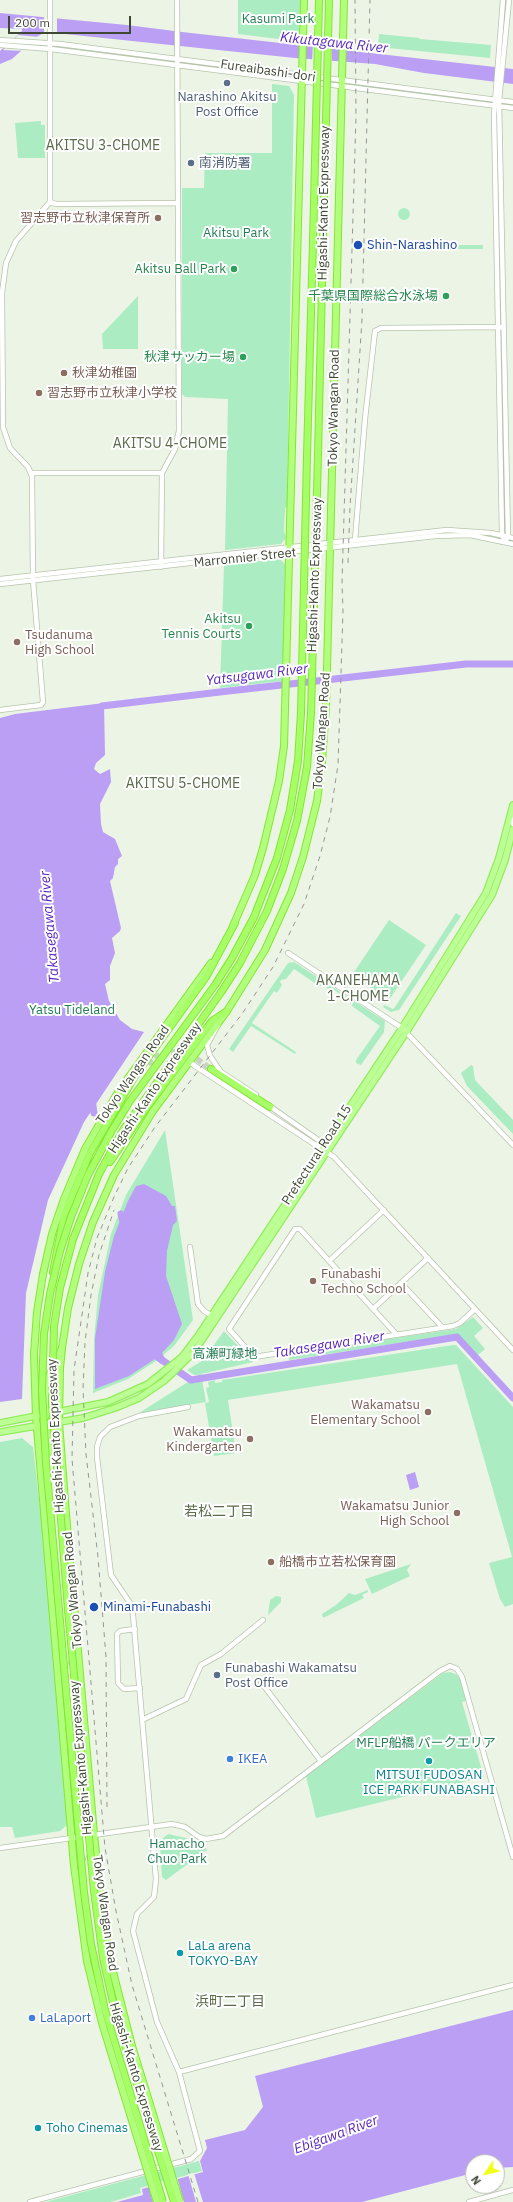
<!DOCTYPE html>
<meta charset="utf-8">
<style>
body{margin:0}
#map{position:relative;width:513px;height:2202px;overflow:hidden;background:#ecf4e6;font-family:"IBM Plex Sans",sans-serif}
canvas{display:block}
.north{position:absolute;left:465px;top:2154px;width:40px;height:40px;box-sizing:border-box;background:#fff;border:1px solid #b2b6ae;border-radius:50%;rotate:235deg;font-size:11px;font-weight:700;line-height:16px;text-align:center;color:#3e4835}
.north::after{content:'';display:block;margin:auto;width:14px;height:18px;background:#f0ff13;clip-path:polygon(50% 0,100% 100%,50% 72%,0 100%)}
.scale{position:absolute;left:8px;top:16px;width:123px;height:18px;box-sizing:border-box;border:2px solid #3e4835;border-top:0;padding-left:5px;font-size:12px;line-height:14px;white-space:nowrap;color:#3e4835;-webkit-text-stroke:3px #fff;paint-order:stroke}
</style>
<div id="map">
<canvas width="513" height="2202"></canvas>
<div class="north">N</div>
<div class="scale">200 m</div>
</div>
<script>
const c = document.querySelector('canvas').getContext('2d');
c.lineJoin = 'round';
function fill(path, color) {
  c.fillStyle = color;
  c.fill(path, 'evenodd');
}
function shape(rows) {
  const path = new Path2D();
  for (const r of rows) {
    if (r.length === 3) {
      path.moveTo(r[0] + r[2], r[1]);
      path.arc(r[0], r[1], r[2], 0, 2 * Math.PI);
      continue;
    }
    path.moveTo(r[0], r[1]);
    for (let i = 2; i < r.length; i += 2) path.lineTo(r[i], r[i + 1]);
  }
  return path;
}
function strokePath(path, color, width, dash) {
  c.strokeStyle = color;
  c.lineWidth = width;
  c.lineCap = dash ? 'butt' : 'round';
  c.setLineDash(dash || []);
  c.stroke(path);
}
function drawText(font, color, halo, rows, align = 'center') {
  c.font = font + ' "IBM Plex Sans","Noto Sans JP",sans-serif';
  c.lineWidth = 4;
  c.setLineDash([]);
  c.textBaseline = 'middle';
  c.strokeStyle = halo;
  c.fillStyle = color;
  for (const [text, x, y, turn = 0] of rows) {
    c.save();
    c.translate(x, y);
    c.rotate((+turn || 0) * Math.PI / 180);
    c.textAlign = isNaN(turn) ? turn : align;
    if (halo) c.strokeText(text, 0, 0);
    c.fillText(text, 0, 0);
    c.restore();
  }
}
fill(shape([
 [238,0,301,0,301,36,295,41,238,34],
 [379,34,419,38,420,39,491,45,490,58,378,47],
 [272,84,289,86,294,95,287,507,285,508,284,531,286,538,281,544,225,550,228,399,185,397,182,394,182,188,204,188,205,153,272,153],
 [41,121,41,125,45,125,45,158,18,158,15,123],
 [404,214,6],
 [412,240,418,245,483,245,483,249,404,249,396,243,405,244],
 [138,296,138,349,103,349,102,334],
 [280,559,285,564,283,681,220,688,224,565],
 [456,913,461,916,399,1010,391,1012,383,1007,384,1005,393,1009,395,1007],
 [389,920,426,945,389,1000,352,975],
 [294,962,385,1021,384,1032,361,1065,356,1063,356,1060,380,1026,352,1006,353,1002,334,990,331,992,324,985,319,986,294,969,286,979,281,980,280,982,282,985,277,993,274,991,252,1023,296,1052,295,1054,251,1026,233,1052,229,1049,288,963],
 [471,1065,473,1066,475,1080,513,1120,513,1134,467,1086,461,1073],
 [165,1130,193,1320,174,1346,156,1361,128,1379,93,1393,94,1339,98,1295,111,1234,126,1195],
 [473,1317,483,1328,474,1336,485,1349,478,1355,458,1334,289,1360,288,1354,456,1329],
 [224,1331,253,1362,201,1374,206,1402,139,1413,199,1375,194,1375,187,1370,202,1361],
 [453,1345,456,1345,513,1407,513,1604,505,1607,500,1599,489,1563,512,1557,457,1364,228,1400,236,1453,214,1456,205,1403,209,1402,206,1388,209,1387,208,1382,215,1380,215,1383,222,1382,222,1380],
 [22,1438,33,1447,46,1559,62,1746,67,1825,60,1831,15,1838,12,1827,0,1827,0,1442],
 [411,1564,407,1570,410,1576,372,1594,365,1579],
 [368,1590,368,1592,362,1595,364,1598,323,1618,322,1614,336,1605,349,1593,355,1595],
 [276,1596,281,1597,281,1602,268,1615,270,1600],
 [450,1672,456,1674,460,1679,466,1701,462,1702,484,1777,316,1818,306,1776,443,1673],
 [168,1834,186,1838,206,1848,207,1850,166,1880,162,1877,160,1844,162,1839],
 [199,2161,202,2171,140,2188,141,2193,111,2202,45,2202]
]), '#acecc3');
fill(shape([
 [0,13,127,25,182,32,513,69,513,84,424,73,375,64,295,58,46,32,38,36,12,59,0,64,0,51,22,31,22,29,0,28],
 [104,703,105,755,96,763,94,769,100,774,110,769,111,782,100,804,101,824,103,832,115,839,122,856,118,859,118,864,115,867,113,878,110,881,121,928,120,931,112,938,115,953,110,966,110,980,105,984,109,1001,120,1020,132,1029,144,1032,84,1122,48,1200,26,1293,22,1399,0,1402,0,718,15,714],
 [144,1184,166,1196,172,1206,175,1206,177,1221,173,1225,167,1251,166,1276,182,1324,174,1340,162,1353,166,1360,161,1364,155,1359,129,1376,95,1389,95,1338,105,1272,114,1236,128,1201,136,1186],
 [415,1472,419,1487,410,1490,406,1475],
 [513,2010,513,2167,497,2168,497,2162,473,2162,473,2173,362,2202,117,2202,143,2195,142,2189,203,2172,200,2161,207,2148,205,2140,245,2130,263,2107,255,2076]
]), '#ba9ff5');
fill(shape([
 [44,15,57,16,57,35,44,35],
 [18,35,39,37,25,51,3,50],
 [313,45,332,47,332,63,312,61],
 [194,2173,203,2202,196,2202,188,2174],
 [177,2177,184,2202,153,2202,148,2185]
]), '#ecf4e6');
strokePath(shape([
 [99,712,102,706,220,692,466,664,513,664],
 [92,1099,94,1113],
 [121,1214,124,1226],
 [156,1356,191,1380,457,1337,513,1398]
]), '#ba9ff5', 7);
strokePath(shape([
 [148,1064,162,1053,177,1052,194,1057,211,1069]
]), '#c9d2c3', 6, [6, 3]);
const tertiary = shape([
 [503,0,494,115,502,535,505,541],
 [0,40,60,44,513,102],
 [0,45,51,49,513,108],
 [50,202,56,204,177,203],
 [31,473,162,473],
 [355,540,365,419,375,331,381,328,502,327],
 [505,541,508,537,499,101,509,0],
 [161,567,162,473,175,449,179,431,177,0],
 [0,579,447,530,491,533,513,538],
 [0,584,435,536,470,535,513,544],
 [0,710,41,705,43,702,33,580,32,476,28,467,10,448,3,427,2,293,6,263,16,241,50,202,50,0],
 [513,818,509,820,513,824],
 [288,953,402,1028,513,1145],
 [218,1025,207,1045,210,1056,221,1072,256,1095],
 [189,1062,334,1157,513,1350],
 [268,1105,324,1144,326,1148],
 [190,1247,198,1304,204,1311,214,1317],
 [329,1261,384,1210],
 [401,1283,442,1327],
 [373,1309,428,1258],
 [396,1334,300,1229,295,1229,229,1329,254,1357,453,1326,460,1323,475,1309],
 [135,1629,120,1631,117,1634,118,1683,124,1689,140,1688],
 [72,1660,70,1667,85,1853,82,1861],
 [261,1682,320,1760],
 [142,1720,186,1699,201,1665,221,1654,263,1620],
 [0,1848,172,1824,185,1827,199,1837,206,1839,223,1836,440,1671,450,1666,457,1669,462,1677,513,1857],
 [179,2072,513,1985],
 [30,2202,191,2159,200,2151,179,2072,157,2022,133,1931,137,1914,154,1897,156,1879,133,1615,130,1603,111,1575,97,1457,97,1447,100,1437,110,1427,139,1416,188,1407],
 [469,2202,513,2190]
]);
const primary = shape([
 [45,1418,48,1409,47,1380,62,1348],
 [0,1423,108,1402,148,1384,182,1357,198,1336,402,1028,486,893,499,858,513,805],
 [0,1432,83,1418,115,1408,139,1398,164,1381,194,1352,407,1031,492,895,505,860,513,829],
 [45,1458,50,1450,49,1429,52,1421]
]);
const trunk = shape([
 [233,926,255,875,263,848,279,781,284,746,304,0],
 [87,1961,74,1866,36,1417,34,1354,37,1312,43,1274,52,1234,64,1199,85,1149,118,1092,211,963],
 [111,1964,103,1921,94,1834,66,1514,59,1422,60,1368,62,1348,68,1308,79,1264,93,1222,114,1175,153,1111,227,1011,265,950,291,893,303,857,317,801,322,762,326,707,344,0]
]);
const motorway = shape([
 [307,455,313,241],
 [318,455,323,241],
 [211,1069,270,1107],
 [110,1162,144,1111,212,1021,227,1011],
 [71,1217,88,1175,111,1132,130,1101,215,985,232,958,254,917,277,858,290,810,298,761,301,713],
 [73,1239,99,1174,123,1130,222,991,240,963,267,911,283,869,297,821,307,767,311,713],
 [53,1272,64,1215,90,1153,135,1076,206,977,235,923]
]);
strokePath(tertiary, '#b6c4ab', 6);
strokePath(primary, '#94ec5d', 8);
strokePath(trunk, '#82e82d', 8);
strokePath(motorway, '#82e82d', 8);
strokePath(tertiary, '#fff', 4.5);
strokePath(primary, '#bcff95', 5.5);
strokePath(trunk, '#b2ff7e', 6);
strokePath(motorway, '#a7ff67', 6);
strokePath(shape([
 [348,563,350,507,362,319,370,0],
 [107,1807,106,1657,98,1557,86,1454,83,1389,85,1342,91,1295,99,1255,114,1210],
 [198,2202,132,1985,116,1911,105,1848,72,1459,74,1370,88,1273,97,1238,114,1197,128,1168,155,1127,242,1014,273,967,304,904,320,856,330,817,338,765,343,611,342,583,356,116,355,0]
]), '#969696', 1, [5, 5]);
const trunkBridge = shape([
 [87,1961,102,2023,157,2202],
 [111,1964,132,2046,180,2202]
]);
const motorwayBridge = shape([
 [313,241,319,0],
 [323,241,329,0],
 [301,713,307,455],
 [311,713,318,455],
 [71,1217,60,1251,50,1294,44,1334,42,1390,46,1463,84,1892,91,1944,105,2010,163,2202],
 [73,1239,60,1288,54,1326,52,1404,68,1610,94,1891,103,1958,117,2020,174,2202]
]);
strokePath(trunkBridge, '#82e82d', 8, []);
strokePath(motorwayBridge, '#82e82d', 8, []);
strokePath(trunkBridge, '#b2ff7e', 6);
strokePath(motorwayBridge, '#a7ff67', 6);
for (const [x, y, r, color] of [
 [227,83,4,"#5c6f8a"],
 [191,163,4,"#5c6f8a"],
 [158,218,4,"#8d6e63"],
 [358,245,5,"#1a4fb4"],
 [234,269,4,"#2e9e5b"],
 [446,296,4,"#2e9e5b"],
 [243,357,4,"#2e9e5b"],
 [64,373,4,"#8d6e63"],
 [39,393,4,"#8d6e63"],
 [249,626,4,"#2e9e5b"],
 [17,642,4,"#8d6e63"],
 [313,1281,4,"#8d6e63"],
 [428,1412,4,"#8d6e63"],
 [250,1439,4,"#8d6e63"],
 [457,1513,4,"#8d6e63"],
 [271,1562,4,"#8d6e63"],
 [94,1607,5,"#1a4fb4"],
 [217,1675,4,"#5c6f8a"],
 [230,1759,4,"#3f7fe0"],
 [429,1761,4,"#0f9aa8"],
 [180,1953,4,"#0f9aa8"],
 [32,2018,4,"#3f7fe0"],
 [38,2128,4,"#0f9aa8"]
]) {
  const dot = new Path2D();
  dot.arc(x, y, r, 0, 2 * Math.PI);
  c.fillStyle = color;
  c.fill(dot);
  strokePath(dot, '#fff', 1.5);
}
drawText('13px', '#247e54', '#fff', [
 ["Kasumi Park",278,19],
 ["Akitsu Park",236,233],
 ["Yatsu Tideland",72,1010],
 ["高瀬町緑地",225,1354],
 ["MFLP船橋 パークエリア",426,1743],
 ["Hamacho",177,1844],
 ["Chuo Park",177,1859]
]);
drawText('13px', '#3e4835', '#fff', [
 ["Fureaibashi-dori",268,71,8],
 ["Higashi-Kanto Expressway",324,203,-89],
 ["Tokyo Wangan Road",334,408,-89],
 ["Marronnier Street",245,558,-6],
 ["Higashi-Kanto Expressway",315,575,-88],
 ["Tokyo Wangan Road",322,731,-86],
 ["Tokyo Wangan Road",133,1075,-55],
 ["Higashi-Kanto Expressway",155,1088,-56],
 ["Prefectural Road 15",317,1155,-57],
 ["Higashi-Kanto Expressway",56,1436,-93],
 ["Tokyo Wangan Road",73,1590,-95],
 ["Higashi-Kanto Expressway",81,1758,-95],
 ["Tokyo Wangan Road",105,1913,82],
 ["Higashi-Kanto Expressway",136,2077,73]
]);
drawText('13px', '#4e5e75', '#fff', [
 ["Narashino Akitsu",227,97,"center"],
 ["Post Office",227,112,"center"],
 ["南消防署",199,163],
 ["Funabashi Wakamatsu",225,1668],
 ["Post Office",225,1683]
], 'left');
drawText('13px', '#785e54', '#fff', [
 ["習志野市立秋津保育所",150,218,"right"],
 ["秋津幼稚園",72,373],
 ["習志野市立秋津小学校",47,393],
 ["Tsudanuma",25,635],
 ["High School",25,650],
 ["Funabashi",321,1274],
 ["Techno School",321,1289],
 ["Wakamatsu",420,1405,"right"],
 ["Elementary School",420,1420,"right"],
 ["Wakamatsu",242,1432,"right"],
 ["Kindergarten",242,1447,"right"],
 ["Wakamatsu Junior",449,1506,"right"],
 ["High School",449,1521,"right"],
 ["船橋市立若松保育園",279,1562]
], 'left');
drawText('13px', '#164399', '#fff', [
 ["Shin-Narashino",367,245],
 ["Minami-Funabashi",103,1607]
], 'left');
drawText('13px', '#27864d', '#fff', [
 ["Akitsu Ball Park",226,269],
 ["千葉県国際総合水泳場",438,296],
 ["秋津サッカー場",235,357],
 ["Akitsu",241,619],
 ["Tennis Courts",241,634]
], 'right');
drawText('13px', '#366cbe', '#fff', [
 ["IKEA",238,1759],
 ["LaLaport",40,2018]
], 'left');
drawText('13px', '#0d838f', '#fff', [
 ["MITSUI FUDOSAN",429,1775,"center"],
 ["ICE PARK FUNABASHI",429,1790,"center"],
 ["LaLa arena",188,1946],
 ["TOKYO-BAY",188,1961],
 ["Toho Cinemas",46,2128]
], 'left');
drawText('italic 14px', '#5826bc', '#fff', [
 ["Kikutagawa River",334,43,6],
 ["Yatsugawa River",257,675,-7],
 ["Takasegawa River",50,927,-95],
 ["Takasegawa River",329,1345,-9],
 ["Ebigawa River",336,2135,-20]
]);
drawText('14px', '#5b6b4b', '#fff', [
 ["AKITSU 3-CHOME",103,146],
 ["AKITSU 4-CHOME",170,444],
 ["AKITSU 5-CHOME",183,784],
 ["AKANEHAMA",358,981],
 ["1-CHOME",358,997],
 ["若松二丁目",219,1512],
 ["浜町二丁目",230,2002]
]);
</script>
